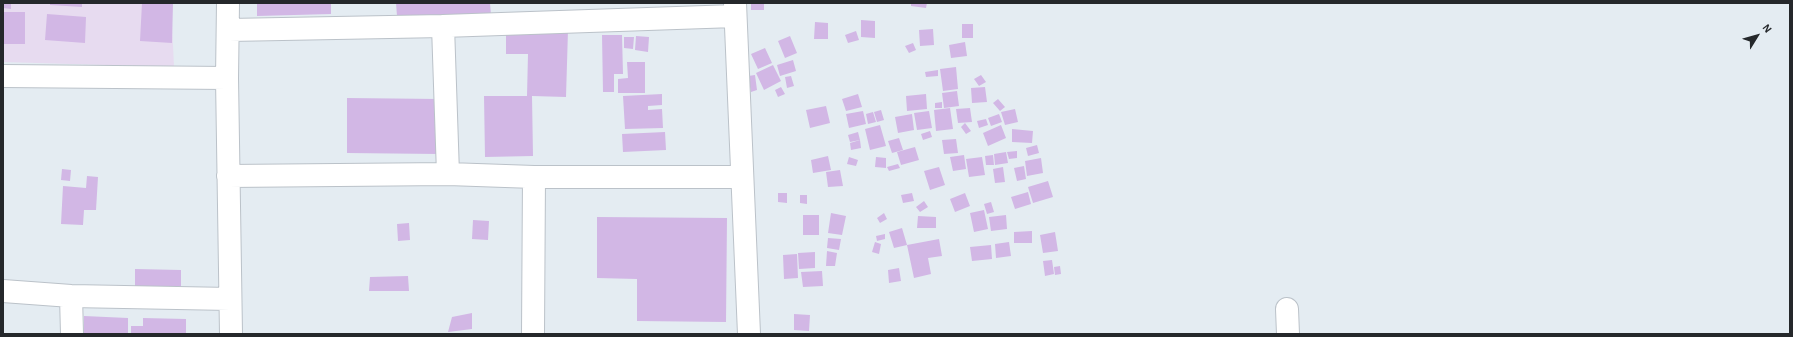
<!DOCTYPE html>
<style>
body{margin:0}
#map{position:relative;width:1793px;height:337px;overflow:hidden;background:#e4ecf2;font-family:"Alegreya Sans",sans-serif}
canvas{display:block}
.frame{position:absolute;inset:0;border:4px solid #25282b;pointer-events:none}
.north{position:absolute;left:1737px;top:16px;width:40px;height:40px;-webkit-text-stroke:3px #e4ecf2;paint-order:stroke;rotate:53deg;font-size:11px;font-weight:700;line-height:16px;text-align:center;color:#25282b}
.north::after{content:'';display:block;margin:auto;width:14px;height:18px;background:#25282b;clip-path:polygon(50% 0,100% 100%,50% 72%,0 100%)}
</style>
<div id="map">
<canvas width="1793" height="337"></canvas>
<div class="frame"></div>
<div class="north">N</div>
</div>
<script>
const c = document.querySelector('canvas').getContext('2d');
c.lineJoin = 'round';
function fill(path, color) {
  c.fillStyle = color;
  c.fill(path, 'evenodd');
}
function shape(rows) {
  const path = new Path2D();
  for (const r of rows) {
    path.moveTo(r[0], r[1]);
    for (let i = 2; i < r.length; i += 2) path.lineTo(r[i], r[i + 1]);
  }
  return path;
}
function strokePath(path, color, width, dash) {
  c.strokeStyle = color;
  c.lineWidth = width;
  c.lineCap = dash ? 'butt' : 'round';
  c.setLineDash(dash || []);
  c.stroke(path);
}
fill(shape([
 [3,3,171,3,174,67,3,62]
]), '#e7dbf0');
fill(shape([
 [3,3,11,3,11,9,3,8],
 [50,3,82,3,82,7,50,5],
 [142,3,173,3,172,43,140,41],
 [257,3,331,3,331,14,257,16],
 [396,3,490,3,491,15,397,16],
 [751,3,764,3,764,10,751,10],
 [911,3,927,3,926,8,911,6],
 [3,12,25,12,25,44,3,44],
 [47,14,86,17,85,43,45,40],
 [861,20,875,21,875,38,861,37],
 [815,22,828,23,828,39,814,39],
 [962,24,973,24,973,38,962,38],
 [506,28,568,30,566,97,532,96,533,156,485,157,484,96,527,96,528,54,506,54],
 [933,29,934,45,920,46,919,30],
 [856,31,859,40,848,43,845,35],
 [602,35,622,35,623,74,614,74,614,92,603,92],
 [636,36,649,37,648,52,635,50],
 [790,36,797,53,785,58,778,41],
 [624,37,634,37,633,49,624,48],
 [965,42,967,56,951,58,949,45],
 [913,43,916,50,909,53,905,46],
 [765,48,772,63,758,69,751,54],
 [793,60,796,71,780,76,777,65],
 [627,62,645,62,645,93,618,93,618,79,628,78],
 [773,65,781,81,764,90,756,73],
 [956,67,958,89,943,91,940,69],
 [938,70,938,76,926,77,925,72],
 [755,75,757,90,751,92,748,76],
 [981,75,986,82,979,86,974,79],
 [791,76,794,86,787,88,785,77],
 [781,87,785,94,778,97,775,90],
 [985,87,987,102,972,103,971,88],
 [957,91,959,106,944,108,942,93],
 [662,94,662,105,648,106,648,110,662,109,663,128,625,129,623,96],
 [858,94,862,107,846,111,842,99],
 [926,94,927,109,907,111,906,96],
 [347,98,439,99,439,154,347,153],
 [998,99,1005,107,1000,111,993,103],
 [942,102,942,108,935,108,935,103],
 [826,106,830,123,810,128,806,110],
 [950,108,953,129,936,131,934,110],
 [970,108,972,122,958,123,956,109],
 [1015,109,1018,122,1005,125,1001,112],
 [881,110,884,120,877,122,874,112],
 [863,111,866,124,849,128,846,114],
 [929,111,932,128,917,130,914,113],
 [873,112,876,122,868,124,866,114],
 [912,114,914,130,898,133,895,117],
 [999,114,1002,122,991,126,988,118],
 [986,119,988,125,979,128,977,121],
 [965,123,971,131,966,134,961,127],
 [880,125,886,146,870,150,865,129],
 [1001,125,1006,138,988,146,983,133],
 [1012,129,1033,131,1032,143,1012,142],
 [930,131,932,137,923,140,921,134],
 [665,132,666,150,623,152,622,134],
 [858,132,860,140,850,142,848,135],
 [899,138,903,150,892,153,888,141],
 [956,139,958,153,944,154,942,140],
 [860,140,861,148,851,150,850,143],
 [1037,145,1039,153,1028,156,1026,148],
 [915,147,919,160,901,165,897,152],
 [1017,151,1017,158,1009,159,1007,152],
 [1006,152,1008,163,995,165,994,154],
 [964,155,966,169,953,171,950,157],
 [993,155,994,165,986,165,985,156],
 [828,156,831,170,813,173,811,160],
 [849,157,858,160,856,166,847,164],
 [876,157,886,158,886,168,875,167],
 [982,157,985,175,969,177,966,159],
 [1041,158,1043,173,1027,176,1025,161],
 [898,164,900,168,889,171,887,167],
 [1024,166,1026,179,1017,181,1014,168],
 [939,167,945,185,930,190,924,171],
 [1003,167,1005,182,995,183,993,169],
 [62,169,71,170,70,181,61,180],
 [840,170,843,186,828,187,826,172],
 [87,176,98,177,96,210,84,210,83,225,61,224,63,186,86,188],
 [1048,181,1053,197,1033,203,1028,187],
 [1028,192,1031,204,1015,209,1011,197],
 [778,193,787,193,787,203,778,202],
 [912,193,914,201,903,203,901,195],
 [965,193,970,206,955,212,950,199],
 [800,195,807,195,807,204,800,203],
 [924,201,928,207,920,212,916,207],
 [991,202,994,212,987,214,984,204],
 [984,210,988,229,974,232,970,213],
 [831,213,846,216,842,235,828,233],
 [884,213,887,219,880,223,877,218],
 [803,215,819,215,819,235,803,235],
 [1006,215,1007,229,991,231,989,217],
 [918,216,936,217,936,228,917,228],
 [597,217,727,218,726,322,637,321,637,279,597,278],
 [473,220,489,221,488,240,472,239],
 [409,223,410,240,398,241,397,224],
 [902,228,907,245,894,248,889,232],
 [1032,231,1032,243,1014,243,1014,232],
 [1055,232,1058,251,1043,253,1040,235],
 [885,234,885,239,877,241,876,236],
 [828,238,841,239,839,250,827,248],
 [939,239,942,256,928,258,931,274,914,278,907,245],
 [875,242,881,244,879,254,872,252],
 [1009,242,1011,256,996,258,995,244],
 [991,245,992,259,972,261,970,247],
 [827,251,837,253,835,266,826,266],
 [815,252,815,268,799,269,798,253],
 [797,254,798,278,784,279,783,255],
 [1052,260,1054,274,1045,276,1043,261],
 [1060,266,1061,274,1055,275,1054,267],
 [899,268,901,281,889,283,888,270],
 [135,269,181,270,181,286,135,286],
 [822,271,823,286,803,287,801,272],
 [408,276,409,291,369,291,370,277],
 [472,313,472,329,448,332,452,317],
 [794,314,810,315,809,331,794,330],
 [84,316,128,318,128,334,84,334],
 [143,318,186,319,186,334,131,334,131,326,143,326]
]), '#d2b7e5');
const minor = shape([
 [228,3,227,78,231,334],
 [735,3,749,334],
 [443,26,735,16],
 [229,30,443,26,448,174],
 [3,76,227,78],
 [228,176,448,174,534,177,741,177],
 [3,291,71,296,230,299],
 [71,296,72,334],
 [1287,309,1288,334],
 [533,334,534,177]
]);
strokePath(minor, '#bbc2c9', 24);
strokePath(minor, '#fff', 22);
</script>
